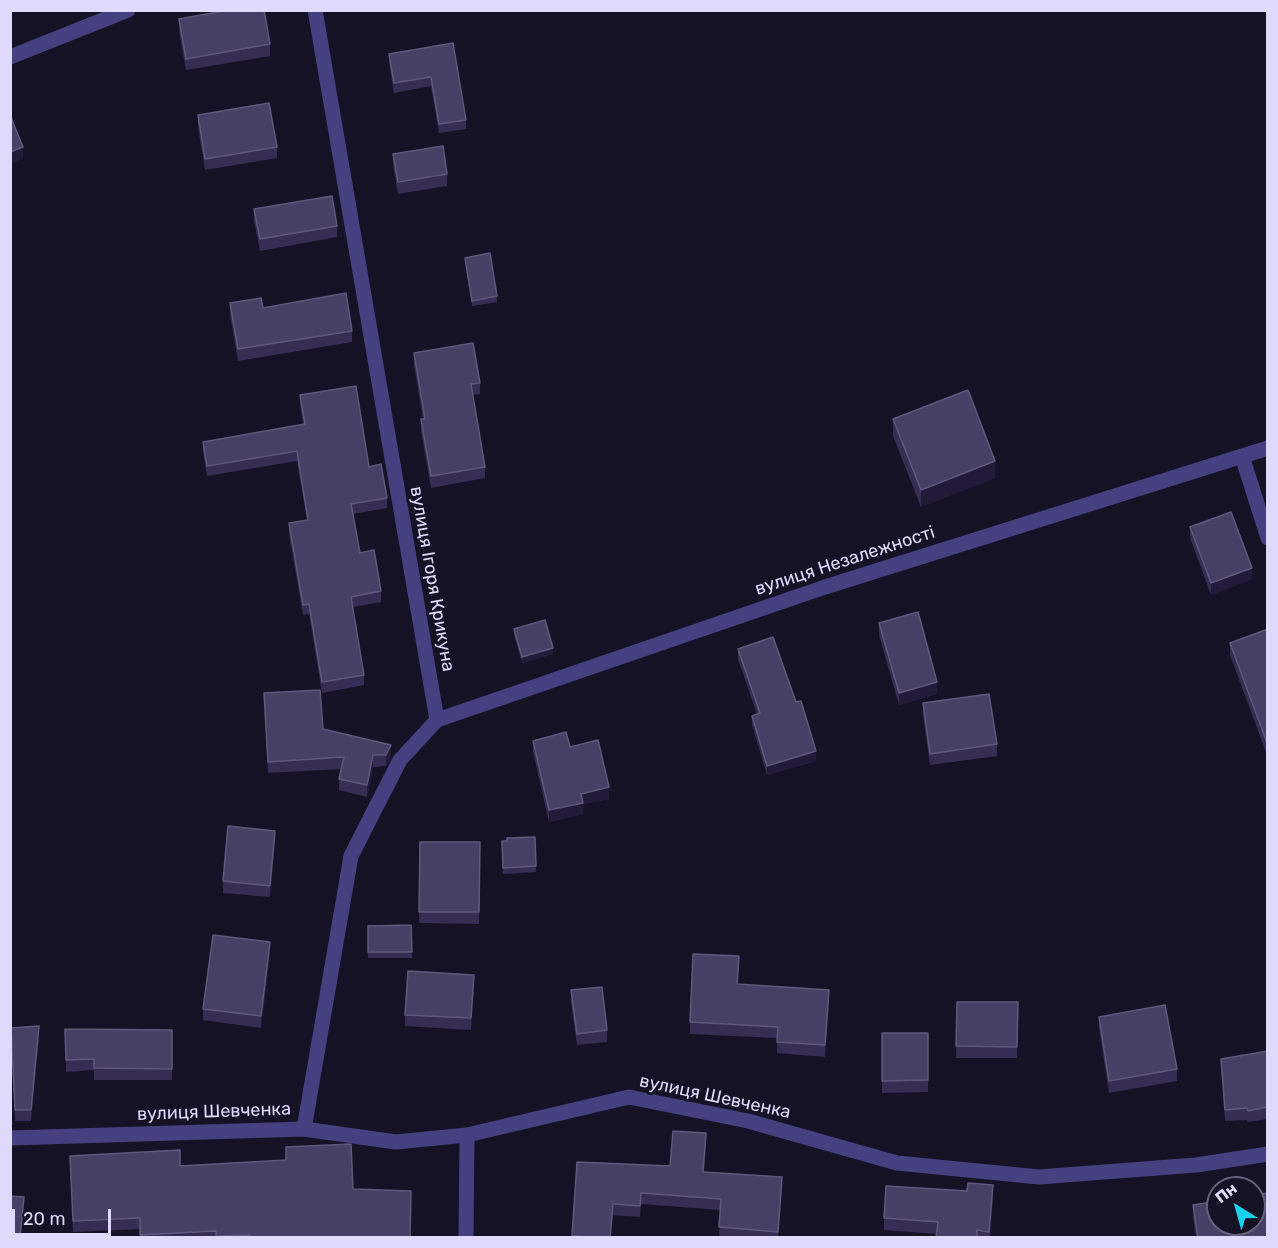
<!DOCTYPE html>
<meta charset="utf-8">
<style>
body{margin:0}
#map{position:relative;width:1278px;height:1248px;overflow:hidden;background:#161226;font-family:Rubik,sans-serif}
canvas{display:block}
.frame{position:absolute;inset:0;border:12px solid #dfdafc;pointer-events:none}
.north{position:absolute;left:1206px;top:1176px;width:60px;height:60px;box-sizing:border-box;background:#161226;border:2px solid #66627c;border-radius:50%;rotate:323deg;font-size:16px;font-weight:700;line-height:24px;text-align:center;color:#dfdafc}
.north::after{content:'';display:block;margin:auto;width:21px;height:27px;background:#18d2eb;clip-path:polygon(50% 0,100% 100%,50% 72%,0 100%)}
.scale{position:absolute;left:12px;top:1209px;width:99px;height:27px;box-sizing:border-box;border:3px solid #dfdafc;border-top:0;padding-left:8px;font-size:18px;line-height:21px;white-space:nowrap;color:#dfdafc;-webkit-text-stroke:4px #161226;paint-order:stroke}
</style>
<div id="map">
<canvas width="1278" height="1248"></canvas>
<div class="frame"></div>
<div class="north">Пн</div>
<div class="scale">20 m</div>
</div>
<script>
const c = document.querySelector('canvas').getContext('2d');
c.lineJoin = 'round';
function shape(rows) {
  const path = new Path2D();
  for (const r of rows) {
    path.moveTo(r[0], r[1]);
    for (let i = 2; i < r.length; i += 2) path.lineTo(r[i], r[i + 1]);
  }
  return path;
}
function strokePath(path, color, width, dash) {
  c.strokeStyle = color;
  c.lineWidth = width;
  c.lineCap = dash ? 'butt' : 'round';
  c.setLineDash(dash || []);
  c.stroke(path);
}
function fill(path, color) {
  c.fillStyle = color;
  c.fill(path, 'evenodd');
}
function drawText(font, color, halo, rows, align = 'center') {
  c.font = font + ' Rubik,sans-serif';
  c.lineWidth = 6;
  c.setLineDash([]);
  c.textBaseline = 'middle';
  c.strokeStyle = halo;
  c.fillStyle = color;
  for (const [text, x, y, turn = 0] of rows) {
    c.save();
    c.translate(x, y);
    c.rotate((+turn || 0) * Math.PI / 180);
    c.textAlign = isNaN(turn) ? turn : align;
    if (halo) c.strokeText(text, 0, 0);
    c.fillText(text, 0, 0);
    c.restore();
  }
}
strokePath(shape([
 [10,57,128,10],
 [1242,456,1268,538],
 [437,720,825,587,1268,448],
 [304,1129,351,856,400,760,437,720,315,10],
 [10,1138,304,1129,396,1142,467,1135,629,1097,748,1121,897,1163,1039,1177,1196,1165,1268,1154],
 [466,1238,467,1135]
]), '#454181', 15);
fill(shape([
 [179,19,270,44,270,56,186,70,179,31],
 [453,43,466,120,466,129,439,133,431,86,394,93,389,63,389,54],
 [198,115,277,147,277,158,205,170,198,127],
 [393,154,447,174,447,186,398,194,393,166],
 [254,209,337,226,337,237,260,251,254,221],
 [465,258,497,296,497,302,472,306,465,264],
 [230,303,352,331,352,342,238,361,230,315],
 [414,353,480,383,480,394,473,395,485,467,485,478,431,488,421,431,421,419,423,419,414,365],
 [300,395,369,467,387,498,387,508,353,514,360,553,381,591,381,602,353,607,364,675,364,685,322,693,309,614,303,615,289,534,289,523,307,520,297,461,207,476,203,452,203,442,303,424,300,406],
 [893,419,995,478,921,507,893,436],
 [1190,527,1252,579,1211,595,1190,538],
 [879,623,937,694,899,705,879,635],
 [514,629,553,654,522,663,514,635],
 [1268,629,1267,755,1230,655,1230,643],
 [738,649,816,761,767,775,752,725,752,716,757,714,738,659],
 [264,693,323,729,391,757,386,766,373,767,367,797,339,790,339,779,341,769,268,773],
 [923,703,997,744,997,756,930,765,923,715],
 [533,741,570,747,609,799,583,804,583,814,549,822,533,752],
 [535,837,536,872,503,874,502,841,507,841],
 [275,842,270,897,223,893,223,881],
 [420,842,480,842,479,924,419,923],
 [411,925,412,958,368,958,368,926],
 [270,954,261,1028,203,1020,203,1009],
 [739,968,738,984,829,1002,825,1057,777,1053,777,1038,690,1034,690,1022],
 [474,986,471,1030,405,1026,405,1015],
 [571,990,607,1030,607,1042,577,1045,571,1002],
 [957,1002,1018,1002,1017,1058,956,1058],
 [1099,1017,1177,1069,1177,1081,1109,1093,1099,1028],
 [11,1028,39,1038,31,1121,15,1121],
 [65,1029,172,1030,172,1080,94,1080,94,1070,66,1072],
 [882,1033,928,1033,928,1092,882,1093],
 [1268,1051,1268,1119,1248,1122,1247,1120,1225,1121,1221,1059],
 [706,1144,704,1172,782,1188,778,1238,719,1238,720,1210,641,1204,640,1217,613,1215,611,1238,572,1238,577,1162,670,1166],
 [286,1147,353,1189,410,1238,140,1238,140,1229,73,1232,70,1156,180,1166,286,1160],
 [993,1196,990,1238,936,1238,937,1234,884,1230,884,1218],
 [1193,1205,1268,1238,1196,1238,1193,1217]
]), '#352d53');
fill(shape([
 [23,147,23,159,10,164,10,152],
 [995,461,995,478,921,507,921,490],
 [1252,568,1252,579,1211,595,1211,583],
 [553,648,553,654,522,663,522,657],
 [937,682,937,694,899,705,899,693],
 [391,745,391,757,386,766,386,755],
 [816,751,816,761,767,775,767,766],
 [373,755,373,767,367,797,367,785],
 [609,787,609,799,583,804,583,814,549,822,549,810,581,794],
 [275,831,275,842,270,897,270,886],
 [270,942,270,954,261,1028,261,1016],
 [474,975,474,986,471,1030,471,1018],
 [829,990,829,1002,825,1057,825,1045],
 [39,1026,39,1038,31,1121,31,1110],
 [706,1133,706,1144,703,1183,703,1172],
 [782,1177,782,1188,778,1238,778,1232],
 [993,1185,993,1196,989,1238,989,1232],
 [24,1197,24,1208,21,1238,20,1238],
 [613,1204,613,1215,611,1238,610,1238]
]), '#211a39');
const building = shape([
 [229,10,264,10,270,44,186,59,179,19,229,10],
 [453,43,466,120,439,124,431,77,394,83,389,54,453,43],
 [269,103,277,147,205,159,198,115,269,103],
 [10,115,23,147,10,152,10,115],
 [443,146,447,174,398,182,393,154,443,146],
 [332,196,337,226,260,239,254,209,332,196],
 [490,253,497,296,472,301,465,258,490,253],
 [346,293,352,331,238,349,230,303,261,298,263,308,346,293],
 [473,343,480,383,471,384,485,467,431,476,421,419,425,419,414,353,473,343],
 [356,386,369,467,381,464,387,498,351,504,360,553,374,550,381,591,351,597,364,675,322,682,309,604,303,605,289,523,308,520,297,451,207,466,203,442,305,424,300,395,356,386],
 [968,390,995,461,921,490,893,419,968,390],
 [1231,512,1252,568,1211,583,1190,527,1231,512],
 [918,612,937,682,899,693,879,623,918,612],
 [545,620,553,648,522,657,514,629,545,620],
 [1268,629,1268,743,1267,743,1230,643,1268,629],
 [773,637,796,702,801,701,816,751,767,766,752,716,760,713,738,649,773,637],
 [320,690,323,729,391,745,386,755,373,755,367,785,339,779,344,757,268,762,264,693,320,690],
 [989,694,997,744,930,754,923,703,989,694],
 [566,732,570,747,598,740,609,787,581,794,583,803,549,810,533,741,566,732],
 [228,826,275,831,270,886,223,881,228,826],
 [535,837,536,866,503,868,502,841,507,841,507,838,535,837],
 [420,842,480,842,479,912,419,912,420,842],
 [411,925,412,952,368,952,368,926,411,925],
 [213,935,270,942,261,1016,203,1009,213,935],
 [693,954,739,956,737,984,829,990,825,1045,777,1042,778,1027,690,1022,693,954],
 [408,971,474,975,471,1018,405,1015,408,971],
 [602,987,607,1030,577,1034,571,990,602,987],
 [957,1002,1018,1002,1017,1047,956,1046,957,1002],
 [1165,1005,1177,1069,1109,1081,1099,1017,1165,1005],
 [39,1026,31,1110,15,1110,11,1028,39,1026],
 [65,1029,172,1030,172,1069,94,1068,94,1059,66,1060,65,1029],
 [882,1033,928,1033,928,1080,882,1081,882,1033],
 [1268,1051,1268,1107,1248,1111,1247,1108,1225,1110,1221,1059,1268,1051],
 [673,1131,706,1133,703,1172,782,1177,778,1232,719,1227,721,1199,641,1193,640,1206,613,1204,610,1238,572,1236,577,1162,670,1166,673,1131],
 [351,1144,353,1189,411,1191,410,1238,250,1238,250,1235,216,1236,216,1231,140,1235,140,1218,73,1221,70,1156,180,1150,180,1166,286,1160,286,1147,351,1144],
 [968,1183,993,1185,989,1232,977,1230,977,1238,936,1238,938,1222,884,1218,886,1186,967,1191,968,1183],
 [1268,1193,1268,1238,1198,1238,1193,1205,1218,1201,1218,1224,1254,1224,1254,1195,1268,1193],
 [10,1196,24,1197,20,1238,10,1238,10,1196]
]);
fill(building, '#474065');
strokePath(building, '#5f587d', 1.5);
drawText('18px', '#dfdafc', '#161226', [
 ["вулиця Незалежності",845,561,-18],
 ["вулиця Ігоря Крикуна",432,579,80],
 ["вулиця Шевченка",715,1097,12],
 ["вулиця Шевченка",214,1112,-2]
]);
</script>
